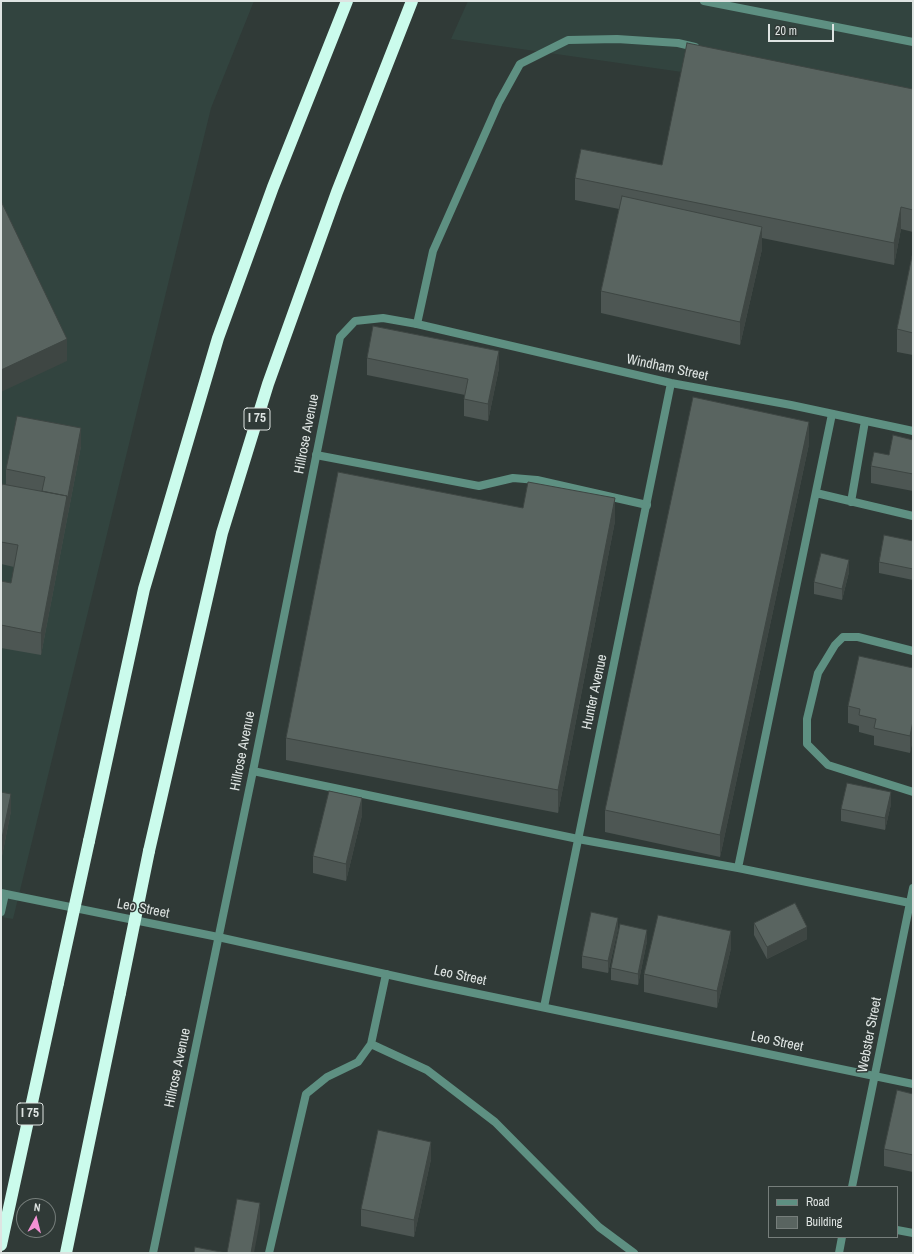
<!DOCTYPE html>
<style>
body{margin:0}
#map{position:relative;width:914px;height:1254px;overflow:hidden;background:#303a37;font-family:"Archivo Narrow",sans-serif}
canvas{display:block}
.frame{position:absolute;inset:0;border:2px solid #dee4e2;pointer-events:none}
.legend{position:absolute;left:768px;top:1186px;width:130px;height:52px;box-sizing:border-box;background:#303a37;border:1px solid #767e7b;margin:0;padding:5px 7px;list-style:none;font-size:12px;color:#dee4e2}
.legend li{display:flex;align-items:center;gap:8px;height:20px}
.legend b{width:20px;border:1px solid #767e7b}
.north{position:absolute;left:16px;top:1198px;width:40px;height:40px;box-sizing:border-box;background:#303a37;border:1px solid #767e7b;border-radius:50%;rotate:7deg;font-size:11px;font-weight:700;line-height:16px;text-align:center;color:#dee4e2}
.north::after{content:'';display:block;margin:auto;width:14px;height:18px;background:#f491d4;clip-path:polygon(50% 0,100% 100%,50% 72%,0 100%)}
.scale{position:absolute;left:768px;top:24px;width:66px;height:18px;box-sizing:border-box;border:2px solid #dee4e2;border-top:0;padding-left:5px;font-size:12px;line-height:14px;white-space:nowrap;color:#dee4e2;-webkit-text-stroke:3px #303a37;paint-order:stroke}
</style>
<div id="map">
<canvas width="914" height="1254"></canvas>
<div class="frame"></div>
<ul class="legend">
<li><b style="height:5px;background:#5e9082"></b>Road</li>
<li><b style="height:11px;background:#596460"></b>Building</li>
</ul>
<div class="north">N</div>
<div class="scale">20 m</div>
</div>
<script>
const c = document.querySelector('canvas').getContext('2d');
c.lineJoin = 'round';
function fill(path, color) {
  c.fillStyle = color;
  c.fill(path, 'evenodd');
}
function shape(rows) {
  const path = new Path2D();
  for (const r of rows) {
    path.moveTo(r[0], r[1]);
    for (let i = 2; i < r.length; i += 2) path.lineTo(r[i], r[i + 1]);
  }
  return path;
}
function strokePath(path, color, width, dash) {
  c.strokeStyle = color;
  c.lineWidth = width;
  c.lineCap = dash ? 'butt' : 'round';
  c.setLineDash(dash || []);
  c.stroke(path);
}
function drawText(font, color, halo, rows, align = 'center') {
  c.font = font + ' "Archivo Narrow",sans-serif';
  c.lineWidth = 3;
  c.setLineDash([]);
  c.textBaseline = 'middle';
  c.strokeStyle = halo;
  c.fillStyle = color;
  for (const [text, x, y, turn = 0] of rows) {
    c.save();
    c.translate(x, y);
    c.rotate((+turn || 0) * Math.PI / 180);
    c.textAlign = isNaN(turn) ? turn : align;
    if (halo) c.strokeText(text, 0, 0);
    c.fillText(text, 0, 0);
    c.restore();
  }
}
fill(shape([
 [1,1,254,1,211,108,13,919,1,917],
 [468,1,913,1,913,105,451,39]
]), '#32443f');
strokePath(shape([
 [704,1,913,42],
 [417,324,433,251,499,102,520,64,568,40,617,39,678,43,695,47],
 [316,455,479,486,513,478,537,480,647,505],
 [816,493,913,516],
 [851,502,865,421],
 [913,651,858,637,843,637,835,645,818,673,807,719,807,744,828,765,913,792],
 [253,771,578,839,738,868,910,903],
 [738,868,832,414],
 [1,912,5,894],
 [371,1044,427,1070,495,1122,599,1227,634,1253],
 [897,1230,913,1233],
 [269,1253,306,1094,327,1077,358,1062,371,1044,386,974]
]), '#5e9082', 8);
strokePath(shape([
 [544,1007,671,383],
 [153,1253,253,771,340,337,355,321,383,318,417,324,671,383,791,405,913,431]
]), '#5e9082', 8);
strokePath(shape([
 [1,893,218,937,435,985,913,1084],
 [852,1187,913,888],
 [839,1253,842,1237]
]), '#5e9082', 8);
strokePath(shape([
 [89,841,144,589,218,338,273,187,347,1],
 [149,851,222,533,268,384,337,192,412,1],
 [1,1245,58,983],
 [66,1253,120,993]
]), '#cbfbec', 12);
strokePath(shape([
 [58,983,89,841],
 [120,993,149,851]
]), '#cbfbec', 12);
fill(shape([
 [913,89,913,232,901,229,894,265,762,238,762,249,740,345,601,313,601,291,619,209,575,200,575,178,662,165],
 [913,256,913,355,897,352,897,329],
 [367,358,499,368,488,421,464,416,464,399,465,395,367,375],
 [913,440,913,491,871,483,871,466,889,455],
 [809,444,720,857,605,832,605,810],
 [81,446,41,655,1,648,1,581,11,583,14,567,1,564,1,489,6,484,6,469],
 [523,508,615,521,558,813,286,760,286,738],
 [913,541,913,580,879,573,879,562],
 [849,572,842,600,814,594,814,582],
 [913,668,913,738,910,753,874,745,874,736,859,732,859,726,848,723,848,706],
 [1,792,11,811,2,856,1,855],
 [891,804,885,830,841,821,841,809],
 [362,815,346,881,313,873,313,856],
 [754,923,807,939,767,959,754,935],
 [618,929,608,973,582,968,582,956],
 [647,941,638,985,611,980,611,968],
 [731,948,717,1008,644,992,644,974],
 [913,1094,913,1172,884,1166,884,1149],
 [431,1159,414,1237,361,1226,361,1209]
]), '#4d5653');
fill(shape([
 [901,207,901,229,894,265,894,243],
 [762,227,762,249,740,345,740,322],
 [67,339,67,361,1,392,1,370],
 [499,351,499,368,488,421,488,404],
 [809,422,809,444,720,857,720,835],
 [81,428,81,446,41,655,41,633,67,496],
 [615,498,615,521,558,813,558,790],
 [849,560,849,572,842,600,842,589],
 [913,721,913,738,910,753,910,736],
 [891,792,891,804,885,830,885,818],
 [11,794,11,811,2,856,2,838],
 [362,798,362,815,346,881,346,864],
 [618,918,618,929,608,973,608,961],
 [807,927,807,939,767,959,767,947],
 [647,930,647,941,638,985,638,974],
 [731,931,731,948,717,1008,717,991],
 [431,1142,431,1159,414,1237,414,1220],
 [260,1203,260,1221,254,1253,251,1253]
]), '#3e4643');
const building = shape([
 [687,43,913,89,913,210,901,207,894,243,575,178,581,149,662,165,687,43],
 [622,196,762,227,740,322,601,291,622,196],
 [1,201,67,339,1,370,1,201],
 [912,256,913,256,913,333,897,329,912,256],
 [373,326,499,351,488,404,464,399,468,379,367,358,373,326],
 [693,397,809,422,720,835,605,810,693,397],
 [17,416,81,428,67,501,67,496,42,491,45,477,6,469,17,416],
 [893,435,913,440,913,474,871,466,874,452,889,455,893,435],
 [338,472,523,508,528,482,615,498,558,790,286,738,338,472],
 [2,484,67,496,41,633,1,625,1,581,11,583,18,545,1,542,1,489,2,484],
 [884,535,913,541,913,569,879,562,884,535],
 [821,553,849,560,842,589,814,582,821,553],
 [859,656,913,668,913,721,910,736,874,728,876,719,859,715,860,709,848,706,859,656],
 [847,783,891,792,885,818,841,809,847,783],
 [329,791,362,798,346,864,313,856,329,791],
 [1,792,11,794,2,838,1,838,1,792],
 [795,903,807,927,767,947,754,923,795,903],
 [591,912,618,918,608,961,582,956,591,912],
 [658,915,731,931,717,991,644,974,658,915],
 [620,924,647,930,638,974,611,968,620,924],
 [897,1090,913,1094,913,1155,884,1149,897,1090],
 [378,1130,431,1142,414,1220,361,1209,378,1130],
 [237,1199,260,1203,251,1253,227,1253,237,1199],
 [195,1247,226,1253,194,1253,195,1247]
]);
fill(building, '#596460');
strokePath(building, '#3e4643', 1);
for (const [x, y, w] of [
 [257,419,26],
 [30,1114,26]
]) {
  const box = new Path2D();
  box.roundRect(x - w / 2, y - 11, w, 22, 3);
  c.fillStyle = '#303a37';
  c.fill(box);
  strokePath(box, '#dee4e2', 1);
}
drawText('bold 13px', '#dee4e2', null, [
 ["I 75",257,419],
 ["I 75",30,1114]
]);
drawText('14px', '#dee4e2', '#303a37', [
 ["Windham Street",667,368,12],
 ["Hillrose Avenue",307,434,-79],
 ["Hunter Avenue",595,692,-78],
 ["Hillrose Avenue",243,751,-79],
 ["Leo Street",143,909,11],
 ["Leo Street",460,976,12],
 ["Webster Street",870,1035,-79],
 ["Leo Street",777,1042,12],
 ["Hillrose Avenue",178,1068,-78]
]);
</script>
